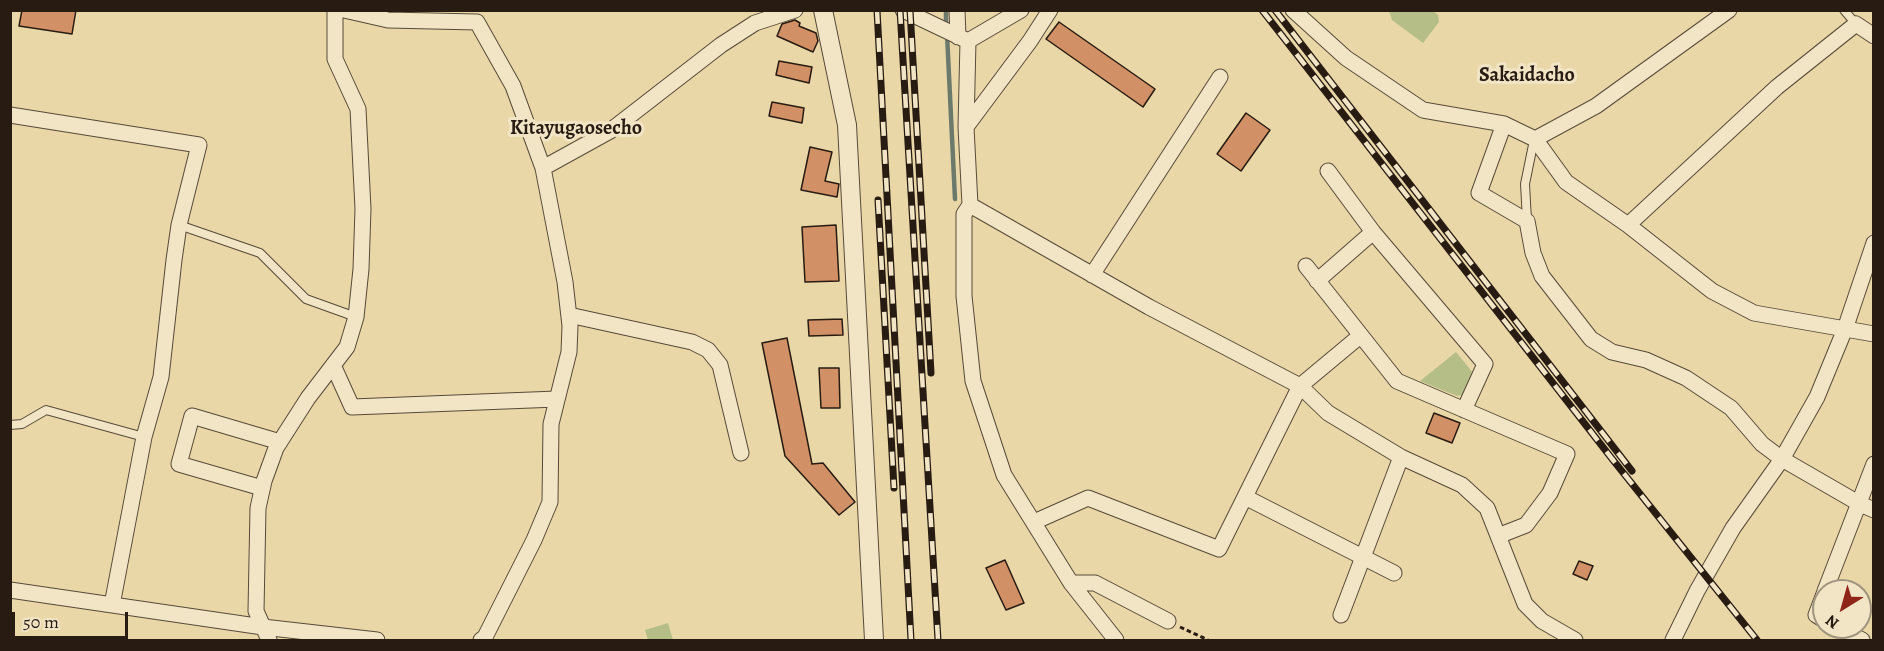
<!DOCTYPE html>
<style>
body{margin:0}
#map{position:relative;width:1884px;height:651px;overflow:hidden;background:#e9d7a8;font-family:Alegreya,serif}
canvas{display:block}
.frame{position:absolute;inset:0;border:12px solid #281b12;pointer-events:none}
.north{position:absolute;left:1812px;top:579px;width:60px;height:60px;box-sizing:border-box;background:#f1e5c6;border:2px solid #a1947e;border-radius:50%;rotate:217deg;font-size:16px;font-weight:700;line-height:24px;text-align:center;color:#281b12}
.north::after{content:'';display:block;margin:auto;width:21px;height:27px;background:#8f2418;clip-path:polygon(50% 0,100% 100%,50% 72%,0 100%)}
.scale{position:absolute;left:12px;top:612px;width:116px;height:27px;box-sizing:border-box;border:3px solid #281b12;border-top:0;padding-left:8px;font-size:18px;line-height:21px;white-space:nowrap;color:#281b12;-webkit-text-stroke:4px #f1e5c6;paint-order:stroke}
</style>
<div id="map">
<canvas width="1884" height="651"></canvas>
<div class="frame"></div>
<div class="north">N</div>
<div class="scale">50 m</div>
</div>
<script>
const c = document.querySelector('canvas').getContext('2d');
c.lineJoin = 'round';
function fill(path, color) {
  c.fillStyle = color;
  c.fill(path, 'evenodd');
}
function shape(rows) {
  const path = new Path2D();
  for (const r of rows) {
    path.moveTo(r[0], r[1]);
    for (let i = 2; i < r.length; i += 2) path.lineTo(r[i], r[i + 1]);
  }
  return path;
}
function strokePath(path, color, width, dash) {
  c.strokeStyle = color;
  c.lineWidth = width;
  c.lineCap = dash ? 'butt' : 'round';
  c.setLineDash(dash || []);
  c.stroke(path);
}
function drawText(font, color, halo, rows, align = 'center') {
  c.font = font + ' Alegreya,serif';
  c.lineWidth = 6;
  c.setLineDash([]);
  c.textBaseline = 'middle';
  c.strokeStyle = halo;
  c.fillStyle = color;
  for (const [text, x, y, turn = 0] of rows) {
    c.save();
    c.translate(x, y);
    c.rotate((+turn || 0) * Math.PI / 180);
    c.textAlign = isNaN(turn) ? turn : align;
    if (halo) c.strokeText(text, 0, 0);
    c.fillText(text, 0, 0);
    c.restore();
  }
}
fill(shape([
 [1389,11,1433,11,1438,15,1439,22,1423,43,1392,20],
 [1456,352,1473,373,1462,395,1457,396,1420,381],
 [668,623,673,640,648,640,645,630]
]), '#b6be88');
strokePath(shape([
 [946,10,946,26],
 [947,34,955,199]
]), '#6b7a6b', 4.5);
const building = shape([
 [22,10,76,10,72,34,19,26,22,10],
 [795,20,800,23,799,26,816,33,818,41,813,52,777,36,782,24,795,20],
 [1059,22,1155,89,1143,107,1046,39,1059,22],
 [779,61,812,67,809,83,776,75,779,61],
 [772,102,804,108,802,123,769,116,772,102],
 [1246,113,1270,130,1241,171,1217,154,1246,113],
 [810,147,832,152,825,181,839,184,837,197,801,190,810,147],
 [836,225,839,281,805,282,802,227,836,225],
 [842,319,843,335,809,336,808,320,842,319],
 [787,338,812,464,823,463,855,502,839,515,785,456,762,343,787,338],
 [819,368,839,368,840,408,821,408,819,368],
 [1434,413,1460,423,1452,443,1426,433,1434,413],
 [1005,560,1024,603,1006,610,986,568,1005,560],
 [1579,561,1593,566,1587,580,1573,574,1579,561]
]);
fill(building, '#d19065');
strokePath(building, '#281b12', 1.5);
const service = shape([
 [1844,10,1856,24],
 [1527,220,1525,184,1534,140],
 [179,225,260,253,306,299,356,317],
 [10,425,22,424,46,410,144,437]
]);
const minor = shape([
 [344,10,388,20,477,22],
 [903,10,968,41],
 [957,10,958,37],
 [1293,10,1346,58,1423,110,1504,124,1535,139,1566,182,1628,225,1712,291,1754,313,1874,334],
 [477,22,513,86,543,168,565,282,570,326,569,352,551,424,550,502,534,540,485,637,481,640],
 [968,41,966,127,970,205,964,214,964,296,973,381,1004,475,1071,583,1116,640],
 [968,41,1021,10],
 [10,115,199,145,179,225,174,260,161,377,144,437,112,605],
 [1504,124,1479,193,1527,221,1533,253,1542,276,1591,339,1612,352,1646,360,1686,378,1731,408,1762,444,1782,459,1860,504,1874,510],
 [966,127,1030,41,1050,10],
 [1535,139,1596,106,1729,10],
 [543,168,610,131,721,45,755,23,795,10],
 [1328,171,1373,232,1485,364,1464,410],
 [970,205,1149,307,1300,386,1328,413,1401,457,1462,485,1487,508,1525,604,1542,621,1575,640],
 [1628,225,1777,87,1856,24,1874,36],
 [1306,266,1397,381,1567,454,1550,493,1526,525,1498,536],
 [1092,275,1220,77],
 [1317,281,1373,232],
 [569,315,692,342,708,350,720,365,741,453],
 [333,365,352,407,557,399],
 [262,488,179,464,192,416,280,442],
 [1245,497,1394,573],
 [1034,522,1088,498,1219,549,1300,386,1360,336],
 [1071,583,1095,583,1168,621],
 [10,590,263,627,377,640],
 [1825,591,1874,464],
 [1824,594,1816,615,1824,620],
 [1341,615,1401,457],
 [1837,627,1862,640],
 [269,640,256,611,258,508,264,481,276,448,308,398,347,347,356,317,361,269,363,209,358,109,335,59,335,10],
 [1673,640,1697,591,1733,528,1782,459,1817,397,1845,329,1874,243]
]);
const tertiary = shape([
 [823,10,847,125,874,640]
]);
strokePath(service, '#584a38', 10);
strokePath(minor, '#584a38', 17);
strokePath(tertiary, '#584a38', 20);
strokePath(shape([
 [1180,627,1208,640]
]), '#281b12', 3, [4.5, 3]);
strokePath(service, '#f1e5c6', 8);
strokePath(minor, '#f1e5c6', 15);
strokePath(tertiary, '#f1e5c6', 18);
const rail = shape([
 [877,10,911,640],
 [900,10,938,640],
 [910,10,931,373],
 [1262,10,1613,460,1757,640],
 [1275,10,1632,471],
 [878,200,894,488]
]);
strokePath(rail, '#281b12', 7);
strokePath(rail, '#f1e5c6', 4.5, [14]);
drawText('bold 20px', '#281b12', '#f1e5c6', [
 ["Sakaidacho",1527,76],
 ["Kitayugaosecho",576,129]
]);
</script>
